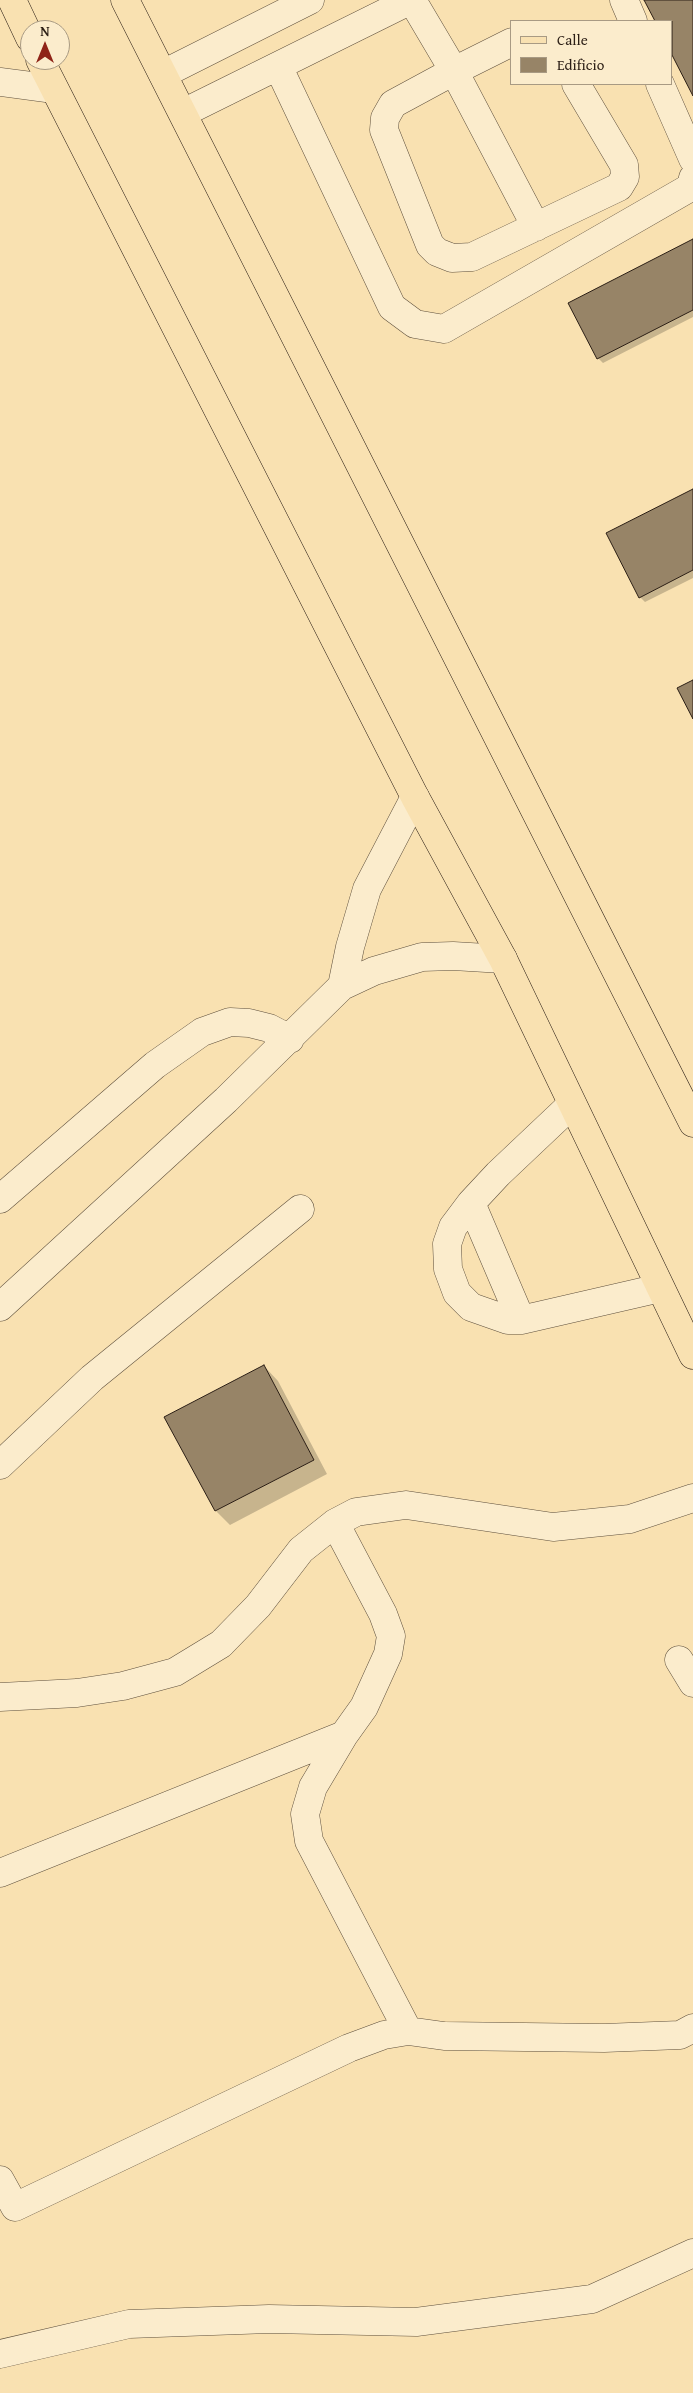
<!DOCTYPE html>
<style>
body{margin:0}
#map{position:relative;width:693px;height:2393px;overflow:hidden;background:#f9e1b1;font-family:"Gentium Book Plus",serif}
canvas{display:block}
.legend{position:absolute;left:510px;top:20px;width:162px;height:65px;box-sizing:border-box;background:#fbeccc;border:1px solid #a89a83;margin:0;padding:6px 9px;list-style:none;font-size:15px;color:#2c1f16}
.legend li{display:flex;align-items:center;gap:10px;height:25px}
.legend b{width:25px;border:1px solid #a89a83}
.north{position:absolute;left:20px;top:20px;width:50px;height:50px;box-sizing:border-box;background:#fbeccc;border:1px solid #a89a83;border-radius:50%;rotate:0deg;font-size:14px;font-weight:700;line-height:20px;text-align:center;color:#2c1f16}
.north::after{content:'';display:block;margin:auto;width:18px;height:22px;background:#8f2418;clip-path:polygon(50% 0,100% 100%,50% 72%,0 100%)}
</style>
<div id="map">
<canvas width="693" height="2393"></canvas>
<ul class="legend">
<li><b style="height:6px;background:#f9e1b1"></b>Calle</li>
<li><b style="height:14px;background:#978467"></b>Edificio</li>
</ul>
<div class="north">N</div>
</div>
<script>
const c = document.querySelector('canvas').getContext('2d');
c.lineJoin = 'round';
function fill(path, color) {
  c.fillStyle = color;
  c.fill(path, 'evenodd');
}
function shape(rows) {
  const path = new Path2D();
  for (const r of rows) {
    path.moveTo(r[0], r[1]);
    for (let i = 2; i < r.length; i += 2) path.lineTo(r[i], r[i + 1]);
  }
  return path;
}
function strokePath(path, color, width, dash) {
  c.strokeStyle = color;
  c.lineWidth = width;
  c.lineCap = dash ? 'butt' : 'round';
  c.setLineDash(dash || []);
  c.stroke(path);
}
fill(shape([
 [693,241,693,317,603,363,598,358],
 [693,490,693,578,645,602,640,597],
 [264,1366,278,1381,327,1474,230,1525,216,1511]
]), '#0003');
const building = shape([
 [644,0,693,0,693,96,672,55,672,21,655,21,644,0],
 [693,239,693,310,597,359,568,303,693,239],
 [693,489,693,570,639,598,606,533,693,489],
 [693,680,693,719,677,688,693,680],
 [264,1365,314,1460,215,1511,164,1417,264,1365]
]);
fill(building, '#978467');
strokePath(building, '#2c1f16', 1);
const minor = shape([
 [412,0,454,71,393,104,385,118,384,130,430,245,437,252,452,258,472,257,619,187,625,177,624,165,576,84],
 [624,0,633,21],
 [512,42,454,71,536,227],
 [278,66,392,307,415,324,444,329,691,187,693,178],
 [163,74,310,0],
 [0,82,54,89],
 [660,84,693,159],
 [183,113,411,0],
 [342,986,350,947,367,889,415,797],
 [571,1105,498,1174,471,1203,521,1320,660,1288],
 [0,1199,155,1065,202,1032,230,1022,249,1023,269,1028,290,1039],
 [471,1203,453,1227,447,1244,448,1269,457,1293,471,1307,508,1320,521,1320],
 [0,1307,226,1100,342,986,374,971,422,957,453,956,503,959],
 [0,1465,92,1378,300,1209],
 [335,1523,383,1614,391,1636,388,1654,364,1707,344,1735,313,1787,305,1814,309,1841,408,2031],
 [679,1660,693,1683],
 [0,1697,77,1693,123,1686,175,1672,221,1644,258,1606,301,1550,335,1523,356,1512,406,1505,553,1527,630,1519,693,1498],
 [0,1873,344,1735],
 [0,2180,15,2207,349,2048,384,2035,408,2031,444,2036,604,2038,680,2035,693,2028],
 [0,2354,129,2324,269,2319,416,2322,592,2299,693,2253]
]);
const major = shape([
 [12,0,30,38],
 [125,0,693,1123],
 [40,60,415,797,503,959,693,1355]
]);
strokePath(minor, '#5f503d', 29);
strokePath(major, '#2c1f16', 29);
strokePath(minor, '#fbeccc', 28);
strokePath(major, '#f9e1b1', 28);
</script>
